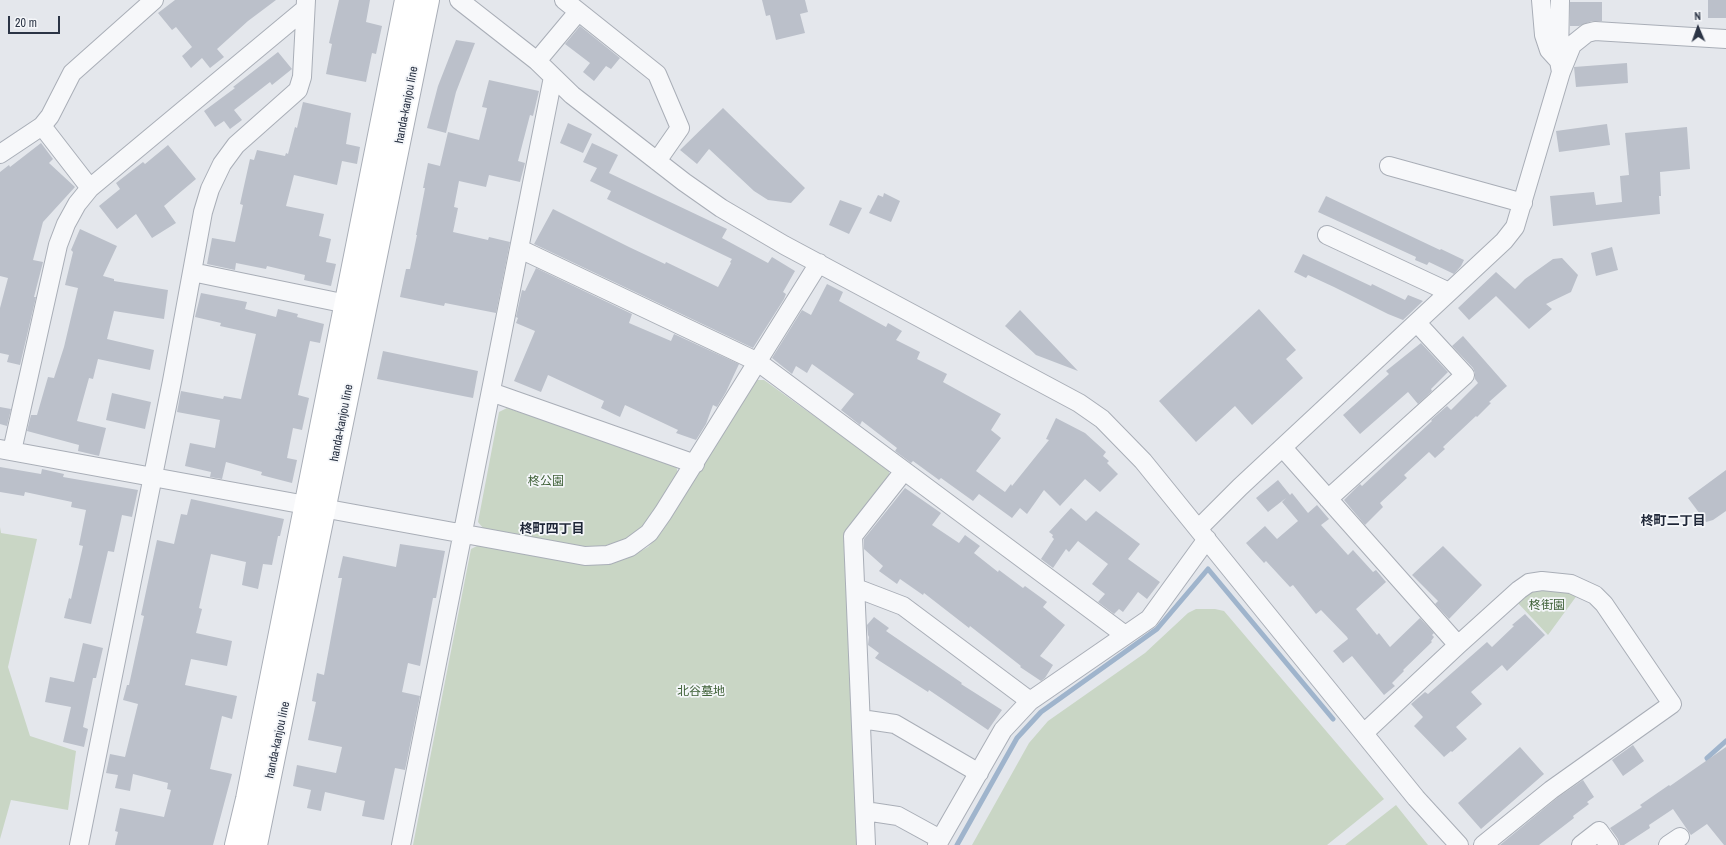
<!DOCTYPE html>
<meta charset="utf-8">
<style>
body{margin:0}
#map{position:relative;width:1726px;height:845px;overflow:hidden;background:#e4e7ec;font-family:"Archivo Narrow",sans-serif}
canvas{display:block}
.north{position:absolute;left:1678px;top:8px;width:40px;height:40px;-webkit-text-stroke:3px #f4f6f9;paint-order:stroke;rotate:358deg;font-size:11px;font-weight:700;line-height:16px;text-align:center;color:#2b3445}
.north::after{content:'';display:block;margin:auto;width:14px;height:18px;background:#2b3445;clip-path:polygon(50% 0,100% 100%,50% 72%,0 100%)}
.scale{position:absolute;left:8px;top:16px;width:52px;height:18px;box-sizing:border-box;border:2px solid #2b3445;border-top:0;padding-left:5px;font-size:12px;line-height:14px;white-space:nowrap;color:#2b3445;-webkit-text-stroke:3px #f4f6f9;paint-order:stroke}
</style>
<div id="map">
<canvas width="1726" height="845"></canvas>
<div class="north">N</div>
<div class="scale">20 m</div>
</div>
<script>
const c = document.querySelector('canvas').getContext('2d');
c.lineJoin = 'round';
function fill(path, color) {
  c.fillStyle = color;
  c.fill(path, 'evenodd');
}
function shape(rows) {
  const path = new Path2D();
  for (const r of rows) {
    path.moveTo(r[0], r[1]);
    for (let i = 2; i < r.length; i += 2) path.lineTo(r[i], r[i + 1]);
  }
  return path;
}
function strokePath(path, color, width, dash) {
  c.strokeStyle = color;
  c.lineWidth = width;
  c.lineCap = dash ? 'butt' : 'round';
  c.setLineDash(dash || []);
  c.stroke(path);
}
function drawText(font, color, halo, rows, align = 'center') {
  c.font = font + ' "Archivo Narrow","Noto Sans JP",sans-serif';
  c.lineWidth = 3.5;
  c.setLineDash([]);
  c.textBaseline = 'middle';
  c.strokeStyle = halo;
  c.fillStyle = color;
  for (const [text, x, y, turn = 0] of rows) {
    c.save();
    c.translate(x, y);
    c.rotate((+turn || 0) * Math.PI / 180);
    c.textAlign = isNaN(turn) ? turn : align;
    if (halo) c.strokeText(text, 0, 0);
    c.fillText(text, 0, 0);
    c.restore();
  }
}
fill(shape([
 [757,380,764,380,889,470,889,478,847,534,860,845,413,845,471,549,479,545,593,565,614,562,632,556,648,547,661,533],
 [507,408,676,465,678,474,650,518,635,534,618,542,599,547,579,546,483,528,478,522,499,412],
 [0,527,1,533,37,539,8,667,30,736,76,751,68,810,11,800,0,839],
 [1542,587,1578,594,1548,635,1517,602,1525,595],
 [1196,609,1215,609,1224,611,1384,799,1327,845,972,845,1029,743,1048,721,1145,653,1188,613],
 [1396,805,1428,845,1345,845]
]), '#c9d6c5');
strokePath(shape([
 [1711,764,1707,758,1726,741],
 [957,845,1017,738,1041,712,1157,629,1208,569,1333,719]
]), '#9fb4cc', 5);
fill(shape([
 [175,0,276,0,248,21,217,49,224,57,210,68,202,58,191,68,182,56,192,47,176,27,172,30,158,13],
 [339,0,370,0,366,22,382,26,376,54,372,53,366,82,326,74,332,44,329,43],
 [762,0,805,0,808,12,800,14,805,33,776,40,770,15,766,16],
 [1708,0,1726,0,1726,18,1708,18],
 [1570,2,1602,2,1602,21,1592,21,1579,26,1570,26],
 [580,26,620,58,611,69,606,66,594,81,583,72,590,63,565,44],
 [456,40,475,43,456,92,446,133,427,128,438,86],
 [278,52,292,69,272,85,270,82,234,110,242,120,230,129,224,121,215,127,204,111,235,88,233,87],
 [1627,63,1628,83,1576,87,1574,67],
 [489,80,539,91,533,116,530,115,518,161,525,163,520,182,489,175,486,187,459,181,454,207,458,208,453,232,488,240,489,237,510,242,496,313,445,303,444,306,400,297,406,269,410,269,417,235,416,235,425,188,423,188,428,163,440,166,448,132,479,140,487,108,482,107],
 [303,102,351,113,346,144,360,147,357,164,342,161,337,185,294,175,286,206,324,214,319,236,331,239,326,262,336,264,331,286,304,280,305,275,267,266,266,269,236,263,235,270,207,264,212,238,235,242,243,205,240,204,250,159,254,160,257,150,285,156,286,153,288,154,295,127,297,128],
 [723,108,805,188,791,203,768,200,754,191,709,149,697,164,680,150],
 [568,123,592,134,583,153,560,143],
 [1607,124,1610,145,1559,152,1556,131],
 [1687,127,1690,169,1660,172,1661,196,1659,196,1660,214,1553,226,1550,196,1594,192,1596,205,1622,202,1620,176,1629,175,1625,133],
 [41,143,53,159,49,163,75,187,43,222,33,260,43,262,34,297,36,297,20,365,7,362,9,355,0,353,0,308,8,278,0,276,0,172,9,165,10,167],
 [592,143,618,155,609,173,727,229,722,238,768,263,772,257,795,271,783,292,786,294,784,299,753,348,534,244,553,209,629,247,665,264,666,262,718,287,731,263,730,262,732,259,607,199,611,191,590,181,597,168,583,162],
 [168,145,196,179,164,206,176,223,152,238,136,214,117,229,99,206,120,189,116,183,143,162,145,164],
 [884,193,900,201,891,222,869,213,878,195,883,197],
 [1326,196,1440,250,1441,249,1464,260,1461,266,1454,274,1429,262,1427,265,1415,260,1416,257,1318,212],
 [840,200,862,208,849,234,829,225],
 [80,229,117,246,103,276,114,279,114,281,168,290,164,319,114,311,107,339,154,350,150,370,98,359,93,379,89,378,77,421,106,428,99,456,78,451,79,445,27,431,31,415,37,415,48,377,54,378,64,347,78,288,65,285,73,252,71,250],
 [1612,247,1618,270,1596,276,1591,253],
 [1303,254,1371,286,1372,284,1405,300,1408,295,1423,301,1403,320,1388,314,1334,287,1308,275,1306,278,1294,272],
 [1562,258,1578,275,1571,292,1546,304,1552,309,1529,329,1496,296,1469,320,1458,308,1496,272,1515,289,1525,279,1553,259],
 [536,268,632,314,629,323,671,341,674,334,739,364,726,392,717,407,713,405,706,424,696,440,676,433,678,430,625,405,620,417,601,408,604,401,548,375,541,392,514,381,535,331,516,323,518,318,516,317,522,290,525,291],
 [827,284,843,292,839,301,886,327,888,323,902,331,896,340,920,352,917,359,947,374,943,382,1001,414,991,430,1001,438,976,471,1005,492,1011,484,1012,486,1049,440,1046,439,1056,418,1085,433,1106,452,1103,456,1109,461,1107,463,1118,474,1100,492,1085,479,1060,506,1044,490,1027,514,1020,508,1012,518,979,494,973,501,941,478,939,480,913,461,911,463,895,451,897,448,862,421,860,425,841,410,854,394,812,364,807,373,796,366,792,374,772,358,802,310,811,315],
 [201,293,247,302,245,309,276,317,278,309,298,314,297,317,324,324,320,343,310,341,298,395,309,398,302,430,293,428,287,458,297,460,292,483,261,475,262,472,226,462,222,479,210,477,211,472,185,466,190,443,215,448,220,420,177,412,181,391,223,399,224,396,241,399,256,334,220,326,221,323,195,317],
 [1259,309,1296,350,1286,359,1303,378,1252,425,1235,406,1196,442,1159,401],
 [1020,310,1078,371,1036,355,1005,326],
 [1463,336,1507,386,1489,402,1491,403,1477,417,1476,416,1443,447,1445,449,1435,458,1429,452,1404,475,1407,478,1380,503,1383,507,1365,525,1344,500,1360,484,1362,486,1432,421,1431,420,1447,406,1451,410,1478,383,1475,379,1475,373,1473,368,1452,346],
 [1421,343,1448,372,1431,389,1432,391,1418,404,1408,392,1360,434,1343,415,1389,374,1386,371],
 [383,351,478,371,473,398,377,379],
 [112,393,151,402,145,429,106,420],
 [0,407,11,409,7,426,0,424],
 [0,467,41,474,42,469,64,474,63,477,138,490,132,517,122,515,114,552,108,551,91,624,64,618,69,598,71,599,83,546,79,545,86,510,71,507,72,502,25,492,24,496,0,492],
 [1726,470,1726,511,1713,520,1706,522,1688,498],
 [1278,480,1290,495,1292,493,1308,513,1317,505,1329,519,1321,525,1348,555,1353,550,1373,572,1376,570,1386,582,1356,609,1377,635,1379,633,1390,647,1420,618,1434,633,1432,635,1434,637,1431,641,1432,642,1403,670,1404,671,1392,683,1395,686,1384,695,1352,656,1343,663,1333,651,1348,639,1347,637,1321,610,1316,614,1293,585,1290,587,1266,561,1264,563,1246,543,1265,526,1277,539,1298,521,1282,502,1286,498,1268,512,1256,498],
 [905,488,941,513,932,525,959,543,965,535,980,546,974,553,998,572,999,570,1023,588,1025,586,1047,602,1043,607,1065,625,1040,656,1053,665,1045,678,1041,681,1020,667,1021,666,970,626,969,628,924,593,923,595,900,579,897,584,879,571,883,566,864,549,864,539],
 [191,499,284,519,280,536,278,536,272,565,263,564,258,589,242,585,246,562,211,554,199,608,202,609,196,633,232,641,227,666,191,659,185,685,237,696,232,719,222,716,210,769,232,774,213,845,115,845,118,832,115,831,120,808,164,817,171,790,167,789,168,783,133,774,130,791,115,788,118,775,106,773,110,754,125,757,138,704,123,700,127,685,129,685,144,616,141,615,157,540,174,544,181,514,187,515],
 [1071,508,1086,521,1096,511,1140,544,1128,559,1160,582,1147,599,1138,592,1123,612,1119,609,1114,614,1098,602,1105,594,1092,584,1108,564,1078,541,1069,552,1066,549,1053,568,1041,559,1054,539,1052,537,1053,535,1049,532],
 [400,544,445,551,436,598,433,598,420,666,408,663,402,692,420,696,405,770,395,768,384,820,362,816,365,801,325,792,321,811,307,808,311,790,293,786,297,765,336,773,342,747,308,740,316,702,312,701,317,673,324,675,342,578,338,578,343,556,396,567],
 [1443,546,1482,585,1449,619,1435,604,1438,601,1412,575],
 [1525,614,1545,635,1507,671,1502,665,1471,692,1482,704,1456,727,1467,739,1452,752,1451,751,1444,757,1414,726,1423,717,1411,704,1425,692,1428,694,1487,642,1492,647,1514,626,1512,625],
 [874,617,889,628,886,631,962,683,961,684,1002,710,988,730,929,690,928,692,875,658,879,653,868,645,869,637,868,635,867,625],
 [83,643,103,648,96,678,93,678,83,727,88,729,84,747,63,742,71,707,45,702,50,677,74,682],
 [1633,745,1644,761,1623,776,1612,760],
 [1520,747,1544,774,1481,829,1458,803],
 [1726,747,1726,845,1724,845,1707,824,1691,835,1673,809,1649,825,1650,828,1624,845,1620,845,1618,839,1610,828,1642,807,1640,805,1669,785,1670,786],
 [1583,780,1594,797,1587,802,1589,804,1573,816,1574,818,1539,845,1500,845,1557,798]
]), '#bbc0ca');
const street = shape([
 [459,0,537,61,572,95,684,182,721,208,784,245,1079,403,1102,419,1143,461,1416,798,1459,845],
 [564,0,657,74,680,128,657,161],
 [1541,0,1544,35,1549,50,1559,61,1561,72],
 [537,61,578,12],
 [1559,61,1560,0],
 [42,126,90,188],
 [0,154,42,126,50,116,72,73,154,0],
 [1389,166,1523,203],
 [1327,235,1449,292],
 [520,249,758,362,1125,635],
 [192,272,347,304],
 [491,392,695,464],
 [1283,448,1458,645],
 [0,449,585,556,608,555,630,547,649,533,663,513,819,263],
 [12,451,58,245,66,224,77,204,90,188,305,9],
 [1328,499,1465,375,1417,323],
 [1199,528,1240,487,1504,241,1515,227,1561,72,1572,45,1587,33,1595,31,1726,39],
 [856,588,903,606,1030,701],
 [861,719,895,724,979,773],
 [1364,733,1458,645,1519,590,1529,583,1542,581,1571,584,1595,595,1604,604,1672,704,1551,790,1483,845],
 [865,811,898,816,940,839],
 [79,845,172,381,203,212,210,189,222,164,236,145,298,90,302,77,306,0],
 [401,845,553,77],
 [866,845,853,536,904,471],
 [937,845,1003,730,1030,701,1149,619,1207,539],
 [1581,845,1599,831,1609,845],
 [1668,845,1680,837]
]);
const secondary = shape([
 [236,845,247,799,406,0],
 [256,845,428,0]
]);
strokePath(street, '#a9aeb7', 20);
strokePath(secondary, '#a9aeb7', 24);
strokePath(street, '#f7f8fa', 18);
strokePath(secondary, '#fff', 22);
drawText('12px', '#2b3445', '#f4f6f9', [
 ["handa-kanjou line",407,105,-79],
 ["handa-kanjou line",342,423,-79],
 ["handa-kanjou line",278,740,-78]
]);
drawText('12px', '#3f6138', '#f4f6f9', [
 ["柊公園",546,482],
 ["柊街園",1547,606],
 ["北谷墓地",701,692]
]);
drawText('bold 13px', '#1d2536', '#f4f6f9', [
 ["柊町二丁目",1673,522],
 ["柊町四丁目",552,530]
]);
</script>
